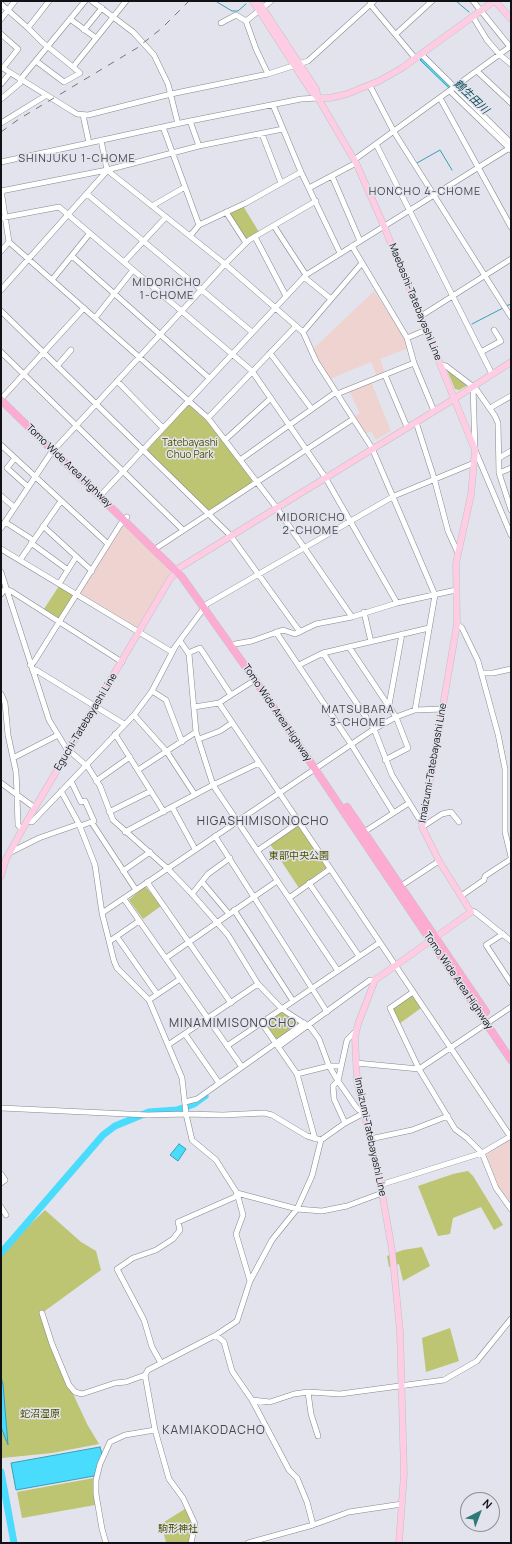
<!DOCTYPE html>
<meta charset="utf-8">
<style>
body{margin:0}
#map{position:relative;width:512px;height:1544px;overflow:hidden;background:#e2e3ec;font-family:Manrope,sans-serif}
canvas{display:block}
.frame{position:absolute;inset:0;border:2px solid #111215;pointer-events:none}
.north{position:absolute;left:460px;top:1492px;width:40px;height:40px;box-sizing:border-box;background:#e2e3ec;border:1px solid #8e8f96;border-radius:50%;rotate:42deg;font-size:11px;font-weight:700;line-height:16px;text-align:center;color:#111215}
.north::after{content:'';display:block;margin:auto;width:14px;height:18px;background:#307979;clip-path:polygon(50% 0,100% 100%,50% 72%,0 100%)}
</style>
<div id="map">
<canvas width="512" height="1544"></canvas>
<div class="frame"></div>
<div class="north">N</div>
</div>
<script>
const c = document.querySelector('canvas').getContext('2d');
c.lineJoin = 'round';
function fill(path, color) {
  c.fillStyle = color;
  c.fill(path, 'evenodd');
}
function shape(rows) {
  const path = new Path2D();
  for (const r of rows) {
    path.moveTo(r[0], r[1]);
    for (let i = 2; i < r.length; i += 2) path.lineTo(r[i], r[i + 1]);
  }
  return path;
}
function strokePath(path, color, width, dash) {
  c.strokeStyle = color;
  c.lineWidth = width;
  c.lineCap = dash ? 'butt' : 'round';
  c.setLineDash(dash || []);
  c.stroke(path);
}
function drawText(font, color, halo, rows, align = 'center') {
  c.font = font + ' Manrope,"Noto Sans JP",sans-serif';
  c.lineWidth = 3;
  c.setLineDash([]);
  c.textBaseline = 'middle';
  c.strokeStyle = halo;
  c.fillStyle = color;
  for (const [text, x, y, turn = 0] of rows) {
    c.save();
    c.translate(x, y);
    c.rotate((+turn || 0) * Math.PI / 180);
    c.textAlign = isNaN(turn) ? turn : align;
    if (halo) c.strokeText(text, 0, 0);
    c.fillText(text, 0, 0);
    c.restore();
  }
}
fill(shape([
 [374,291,405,339,408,348,380,359,385,373,377,376,371,362,330,379,313,349],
 [371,382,391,431,376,440,371,431,365,434,354,417,360,413,349,391],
 [123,526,127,526,169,568,170,572,137,629,81,595,80,593],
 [511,1140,511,1204,499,1187,487,1156,489,1153]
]), '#eed3d0');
fill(shape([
 [243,206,259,232,245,240,228,213],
 [447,370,468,385,459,390,455,389],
 [187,406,190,406,210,424,252,480,252,483,208,511,148,452,148,449],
 [59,586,74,595,59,618,44,609],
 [297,826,299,826,327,867,299,888,270,844],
 [145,886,161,906,143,919,129,900],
 [411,993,421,1008,399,1024,390,1008],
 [282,1009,303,1023,275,1040,262,1023],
 [468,1171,473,1176,503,1225,494,1230,481,1207,453,1218,450,1234,438,1236,418,1186,453,1174],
 [45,1210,81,1242,96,1251,101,1270,42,1313,69,1385,87,1424,99,1444,52,1453,2,1458,1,1253],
 [422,1247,430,1266,403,1281,399,1264,389,1267,387,1256,403,1250],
 [450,1328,459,1361,426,1372,422,1338],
 [94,1478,93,1486,95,1505,22,1518,17,1492],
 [188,1507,193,1524,189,1543,166,1542,161,1524]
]), '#bdc472');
const water = shape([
 [422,58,511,145,511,148,420,60,422,58],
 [179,1144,186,1149,178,1161,170,1155,179,1144],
 [1,1377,3,1384,8,1445,1,1427,1,1377],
 [100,1447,102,1454,94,1476,16,1490,11,1463,100,1447]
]);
fill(water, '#4adcfc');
strokePath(water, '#399fb7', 1);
strokePath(shape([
 [456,1,469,12],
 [217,2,232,11,238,11,246,4],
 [417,163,440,150,452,170],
 [506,306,511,304],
 [472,324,503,308]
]), '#399fb7', 1);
strokePath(shape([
 [1,1253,103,1135,115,1126,149,1112,177,1110,194,1104,205,1096],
 [1,1472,14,1543]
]), '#4adcfc', 7);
const minor = shape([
 [92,1,133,32,154,55,168,84,178,124],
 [473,1,511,48],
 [1,4,28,28,49,1],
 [370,4,415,58],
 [473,17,487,40,500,55,511,64],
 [1,19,15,1],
 [70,19,96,38],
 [246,21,271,1],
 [221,23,236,15,246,21,256,49,268,74],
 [28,28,42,42,73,67,126,1],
 [84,30,102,8],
 [1,34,18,49,3,68],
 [396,34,432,1],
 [421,54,511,143],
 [36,61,64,82,80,73,73,67],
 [1,67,69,109,77,114,88,115,171,94,268,74,308,61,374,1],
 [478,72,511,103],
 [1,84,10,73],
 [370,86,394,132,511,317],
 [450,91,511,150],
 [440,98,511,227],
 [1,99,20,83,20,80,85,1],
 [273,105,301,172,340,253],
 [83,115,89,143],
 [190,121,199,146],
 [1,123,45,96],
 [163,127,199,225],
 [262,134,281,183],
 [376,144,492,374],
 [354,160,511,46],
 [1,162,190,121,301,99,318,98],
 [107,170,225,264,303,332,316,361,372,448,435,595,415,710],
 [332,176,360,241],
 [309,188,356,163],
 [1,190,9,242,208,418,276,507,352,617],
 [1,191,107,170,199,146,283,129],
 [87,194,252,332],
 [152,206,185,187],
 [226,212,246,243],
 [1,218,59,207,252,371,325,477,397,603],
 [274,226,306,275],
 [190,236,199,225,246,203,301,172],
 [255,237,286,296],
 [352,246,407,338,414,363,434,411],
 [1,251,9,242],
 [72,256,209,378],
 [124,262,166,217],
 [304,277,331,299],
 [52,280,90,233],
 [1,290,105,173,107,170,101,140],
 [1,311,230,535,300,632],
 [421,316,511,259],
 [95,318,133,270],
 [303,332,362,263],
 [407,338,426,330],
 [1,352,183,530],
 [481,352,501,341,494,330],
 [270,353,311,408],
 [440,364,446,366,476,389,495,416,498,423,499,473,511,510],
 [57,366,71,350],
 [385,375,407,427],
 [117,381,163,428],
 [473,387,475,450,511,535],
 [337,394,414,363],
 [1,399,84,308],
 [490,408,511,396],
 [208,418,296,326],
 [416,422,434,478,448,531,457,551],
 [225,440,271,398],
 [1,445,108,544],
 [15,458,7,468,28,487],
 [499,458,511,451],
 [240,460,336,392],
 [499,473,511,468],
 [1,496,14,507],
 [100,496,306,275,511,147],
 [5,522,33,540],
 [43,526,92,571],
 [1,528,51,453,225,264,249,240,316,201],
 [31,543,68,570],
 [158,547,353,419],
 [1,549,172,652],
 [20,560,61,501],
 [1,572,49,720,66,748,88,767,100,786,113,820,167,868,192,894,228,935,258,984,282,1009,311,1028,319,1039,329,1066,341,1066],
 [59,584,76,557],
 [7,590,11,591,122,662],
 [1,594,6,588],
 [364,612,371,642],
 [457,624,462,628,478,661,498,734,505,769,505,832,511,857],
 [276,632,351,744,393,812],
 [180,641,189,654,196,732,213,785,338,971],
 [235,644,252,641,283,630,295,634,316,624,352,617,397,603,456,590],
 [349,647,396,717,408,748,385,760],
 [188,653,200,648,231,695,255,680],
 [323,653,374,729,392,775,423,825],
 [30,665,34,662,120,525,127,517],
 [299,665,323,653,429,628],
 [32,669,36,670,124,724],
 [482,673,493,673,511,669],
 [152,691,166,700,182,742],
 [1,694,5,703,8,735,16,772,17,793],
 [219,703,510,1136],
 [389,705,402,634],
 [194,707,219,703,231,695],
 [134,715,167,752,195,795],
 [115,734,164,812],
 [199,739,220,731,232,723],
 [13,758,58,735],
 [138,770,196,732],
 [71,781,81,802,85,801,94,821,80,826],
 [96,781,130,757],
 [1,783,35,808],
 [61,791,79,824,95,865,102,913,114,961,117,968,149,1000,182,1078,186,1114,223,1115,264,1113,272,1115,307,1136,321,1140,345,1123,364,1113],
 [17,797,18,825,22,830],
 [172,807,195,849],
 [109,812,151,791],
 [27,821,32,822,134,715,152,691,175,647,207,604,394,496,474,463],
 [92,823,136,890],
 [422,827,442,814,451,812,459,822],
 [125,832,213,785,259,763],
 [364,832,409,803],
 [215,836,327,1012],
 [257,851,299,822],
 [9,853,39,838,79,824],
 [123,871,150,852],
 [147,882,231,1003],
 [202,882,229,914],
 [309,883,359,956],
 [401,886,439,861],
 [192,894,208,874,230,858],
 [461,896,484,880,485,876,511,859],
 [289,898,330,869],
 [124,899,242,1067],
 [234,910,293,1001],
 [471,911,475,912,511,941],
 [102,913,374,729,396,717,415,710,443,709],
 [503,934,486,945,511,983],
 [117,937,157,994],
 [110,941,139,921],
 [166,958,277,881],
 [413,992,390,1008,419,1069,455,1129,467,1138,482,1153,496,1188,511,1209],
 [149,1000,180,979],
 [261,1022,297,1074,315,1139],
 [356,1031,347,1040,338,1081,356,1107,359,1110,363,1110],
 [185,1034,219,1083],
 [168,1045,258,984],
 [227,1046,379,943],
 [278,1047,370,980,375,980],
 [356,1063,419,1069,511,1007],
 [297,1074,329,1066,338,1081,333,1086,334,1099,345,1123],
 [185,1102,197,1099,304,1023],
 [1,1108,148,1115,186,1114,192,1140,216,1160,237,1193,243,1215,236,1234,250,1281],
 [370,1139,412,1130,448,1116],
 [1,1174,5,1180,1,1183],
 [380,1185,482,1153,511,1136],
 [1,1207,6,1215],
 [42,1313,52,1344,69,1385,75,1392,82,1394,115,1383,126,1382,145,1375],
 [216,1335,224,1342,232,1371,252,1400,289,1470,297,1478,307,1502,313,1525],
 [161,1363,152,1347,144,1320,117,1269,133,1258,156,1250,173,1239,180,1230,178,1222,235,1197,237,1193,297,1209,322,1211,347,1206,382,1193],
 [308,1392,311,1414,318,1436],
 [252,1400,270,1402,294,1394,308,1392,340,1394,444,1380,477,1361,511,1319],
 [106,1543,102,1529,96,1494,96,1480,100,1464,110,1442,125,1435,155,1430],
 [191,1543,195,1524,183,1498,169,1479,155,1430,145,1375,148,1370,216,1335,237,1321,250,1281,272,1240,297,1209,312,1176,321,1140],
 [248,1543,313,1525,349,1512,402,1504]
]);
const major = shape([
 [253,1,311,91,318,98,356,163,384,226,475,450,471,495,456,563,457,624,422,827,439,861,471,912,375,980,358,1024,355,1037,357,1081,382,1193,392,1250,400,1331,404,1474,399,1543],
 [258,1,316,89,318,98],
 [495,1,511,19],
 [318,98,330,98,347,94,379,81,402,68,494,1],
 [1,876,6,859,27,821,170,579,179,568,454,399,511,362]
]);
const highway = shape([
 [1,400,182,577,255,680,511,1060],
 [347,807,486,1012]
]);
strokePath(minor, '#85878f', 6);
strokePath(major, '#c1c1c2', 7);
strokePath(highway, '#c1c1c2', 8);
strokePath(minor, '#fff', 5);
strokePath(major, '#fecde4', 6);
strokePath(highway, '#fdabd2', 7);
strokePath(shape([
 [1,132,19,119,137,48,162,28,189,1]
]), '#75767c', 1, [7, 7]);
drawText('10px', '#111215', '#e2e3ec', [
 ["Maebashi-Tatebayashi Line",415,302,68],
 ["Tomo Wide Area Highway",69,466,44],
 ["Tomo Wide Area Highway",277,713,56],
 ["Eguchi-Tatebayashi Line",86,722,-59],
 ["Imaizumi-Tatebayashi Line",433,763,-80],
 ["Tomo Wide Area Highway",458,981,56],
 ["Imaizumi-Tatebayashi Line",370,1137,78]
]);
drawText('10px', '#4e5200', '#e2e3ec', [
 ["Tatebayashi",190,443],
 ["Chuo Park",190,455],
 ["東部中央公園",299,856],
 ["蛇沼湿原",40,1414],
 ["駒形神社",178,1529]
]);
drawText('italic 11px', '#0d4c59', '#e2e3ec', [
 ["鶴生田川",471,97,44]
]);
c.letterSpacing = '1px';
drawText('11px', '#45474e', '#e2e3ec', [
 ["SHINJUKU 1-CHOME",77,159],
 ["HONCHO 4-CHOME",425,192],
 ["MIDORICHO",167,283],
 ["1-CHOME",167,296],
 ["MIDORICHO",311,518],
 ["2-CHOME",311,531],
 ["MATSUBARA",358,710],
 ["3-CHOME",358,723]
]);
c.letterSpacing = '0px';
c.letterSpacing = '1px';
drawText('12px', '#45474e', '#e2e3ec', [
 ["HIGASHIMISONOCHO",263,822],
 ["MINAMIMISONOCHO",233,1024],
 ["KAMIAKODACHO",214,1431]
]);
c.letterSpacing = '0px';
</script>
